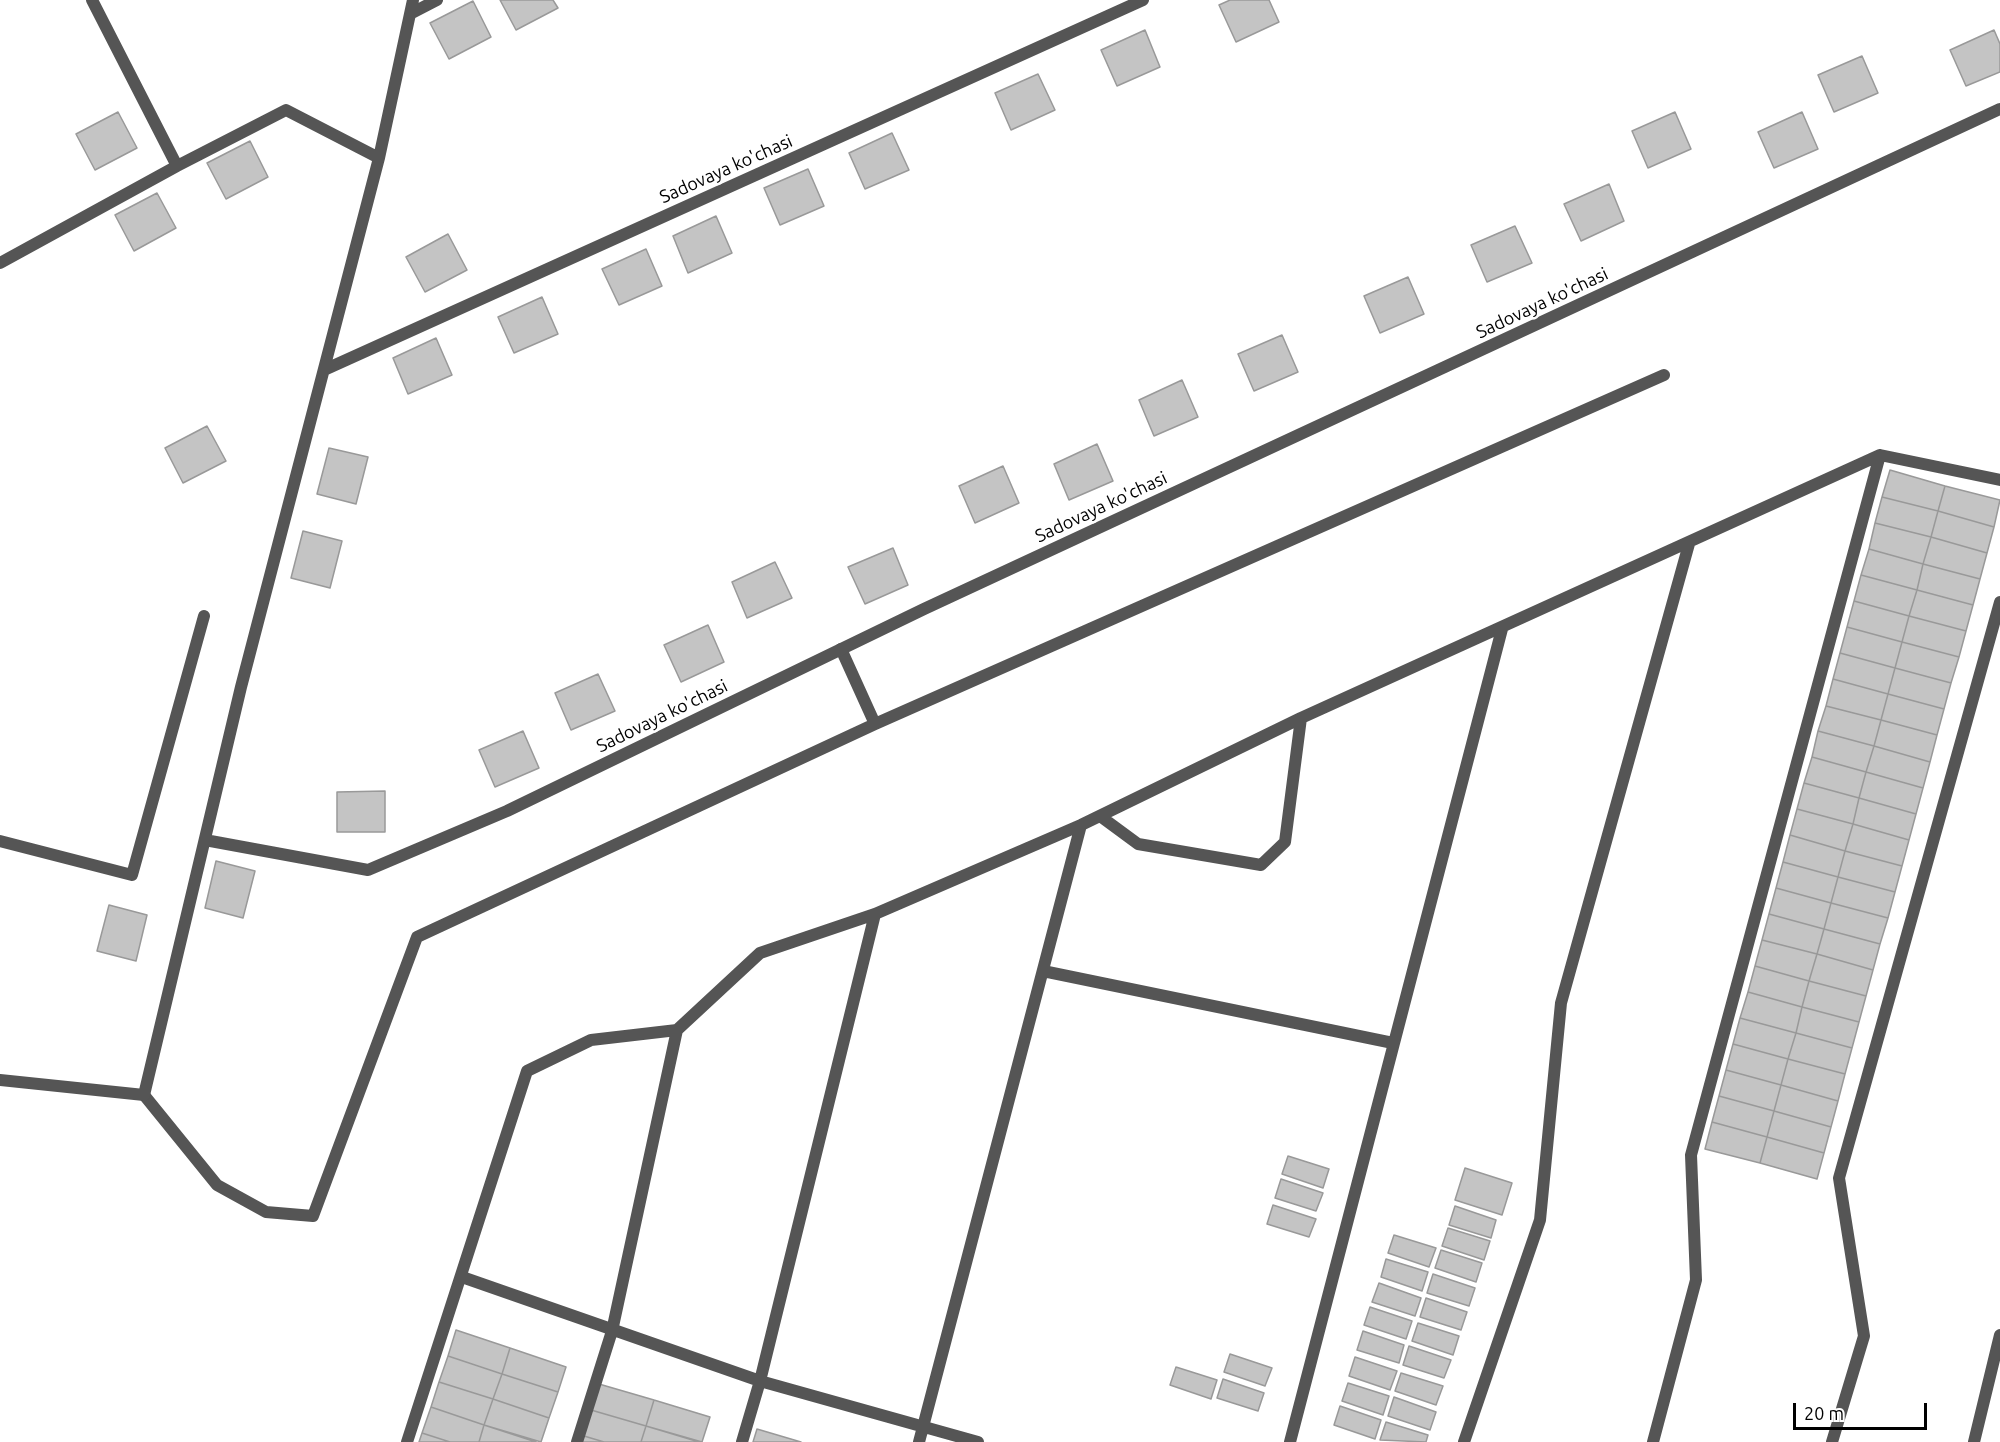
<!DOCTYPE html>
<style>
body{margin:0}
#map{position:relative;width:2000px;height:1442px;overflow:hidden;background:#fff;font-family:Ubuntu,sans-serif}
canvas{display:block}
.scale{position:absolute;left:1793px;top:1403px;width:134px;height:27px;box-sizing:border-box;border:3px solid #000;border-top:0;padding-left:8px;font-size:18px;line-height:21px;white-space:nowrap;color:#000;-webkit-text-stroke:4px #fff;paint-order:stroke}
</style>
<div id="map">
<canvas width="2000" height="1442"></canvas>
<div class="scale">20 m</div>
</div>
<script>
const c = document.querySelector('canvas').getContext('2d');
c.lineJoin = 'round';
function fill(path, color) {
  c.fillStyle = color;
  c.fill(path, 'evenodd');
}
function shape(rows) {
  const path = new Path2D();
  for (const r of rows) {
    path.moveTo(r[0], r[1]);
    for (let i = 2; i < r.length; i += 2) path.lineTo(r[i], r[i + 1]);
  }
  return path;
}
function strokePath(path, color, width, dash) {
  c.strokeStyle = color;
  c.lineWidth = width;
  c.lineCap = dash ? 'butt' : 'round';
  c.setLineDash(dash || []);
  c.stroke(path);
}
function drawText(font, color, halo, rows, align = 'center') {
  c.font = font + ' Ubuntu,sans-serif';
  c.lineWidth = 5;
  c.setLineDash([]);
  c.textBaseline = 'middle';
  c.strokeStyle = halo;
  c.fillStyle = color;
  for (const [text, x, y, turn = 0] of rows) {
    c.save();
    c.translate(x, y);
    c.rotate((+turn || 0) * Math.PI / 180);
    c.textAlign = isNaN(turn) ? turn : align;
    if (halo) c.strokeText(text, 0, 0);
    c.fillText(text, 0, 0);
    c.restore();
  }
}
const building = shape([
 [500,0,553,0,558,8,516,30,500,0],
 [1230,0,1269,0,1279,22,1236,42,1219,5,1230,0],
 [473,1,491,37,449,59,430,23,473,1],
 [1145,30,1160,67,1117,86,1101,50,1145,30],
 [1994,30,2000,44,2000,72,1966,86,1950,50,1994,30],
 [1862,56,1878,93,1834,112,1818,75,1862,56],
 [1038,74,1055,110,1011,130,995,93,1038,74],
 [118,112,137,148,95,170,76,134,118,112],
 [1675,112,1691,149,1648,168,1632,131,1675,112],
 [1802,112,1818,149,1774,168,1758,132,1802,112],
 [892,133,909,170,865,189,849,153,892,133],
 [250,141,268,177,226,199,207,163,250,141],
 [808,169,824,206,780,225,764,188,808,169],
 [1609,184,1624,221,1581,241,1564,204,1609,184],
 [157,193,176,228,134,251,115,215,157,193],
 [716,216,732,253,688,273,673,236,716,216],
 [1515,226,1532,263,1487,282,1471,245,1515,226],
 [448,234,467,270,425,292,406,257,448,234],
 [646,249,662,286,619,305,602,269,646,249],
 [1408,277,1424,314,1380,333,1364,296,1408,277],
 [542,297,558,334,514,353,498,317,542,297],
 [1282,335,1298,372,1254,391,1238,354,1282,335],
 [436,338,452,375,408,394,393,358,436,338],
 [1182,380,1198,417,1154,436,1139,400,1182,380],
 [207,426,226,461,183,483,165,448,207,426],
 [1097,444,1113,481,1069,500,1054,464,1097,444],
 [329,448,368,457,356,504,317,494,329,448],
 [1003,466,1019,503,975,523,959,486,1003,466],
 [1890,470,1945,486,1938,511,1882,497,1890,470],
 [1945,486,2000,500,1994,527,1938,511,1945,486],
 [1882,497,1938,511,1931,537,1875,523,1882,497],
 [1938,511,1994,527,1987,553,1931,537,1938,511],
 [1875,523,1931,537,1923,564,1869,549,1875,523],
 [303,531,342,541,330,588,291,578,303,531],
 [1931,537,1987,553,1980,579,1923,564,1931,537],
 [893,548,908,585,865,604,848,567,893,548],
 [1869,549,1923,564,1917,590,1861,575,1869,549],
 [775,562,792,598,747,618,732,582,775,562],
 [1923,564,1980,579,1973,605,1917,590,1923,564],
 [1861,575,1917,590,1909,616,1854,601,1861,575],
 [1917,590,1973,605,1966,631,1909,616,1917,590],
 [1854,601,1909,616,1902,642,1847,627,1854,601],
 [1909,616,1966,631,1959,657,1902,642,1909,616],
 [708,625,724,662,681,682,664,645,708,625],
 [1847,627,1902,642,1895,668,1840,653,1847,627],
 [1902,642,1959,657,1951,683,1895,668,1902,642],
 [1840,653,1895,668,1888,694,1833,679,1840,653],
 [1895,668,1951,683,1944,709,1888,694,1895,668],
 [598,674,615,711,571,730,555,693,598,674],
 [1833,679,1888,694,1881,720,1826,706,1833,679],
 [1888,694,1944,709,1937,735,1881,720,1888,694],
 [1826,706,1881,720,1874,746,1818,731,1826,706],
 [1881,720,1937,735,1930,762,1874,746,1881,720],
 [523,731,539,768,495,787,479,750,523,731],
 [1818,731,1874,746,1866,772,1812,757,1818,731],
 [1874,746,1930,762,1923,788,1866,772,1874,746],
 [1812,757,1866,772,1859,798,1804,783,1812,757],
 [1866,772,1923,788,1916,814,1859,798,1866,772],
 [1804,783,1859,798,1853,824,1797,809,1804,783],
 [385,791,385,832,337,832,337,792,385,791],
 [1859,798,1916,814,1909,840,1853,824,1859,798],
 [1797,809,1853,824,1845,851,1790,835,1797,809],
 [1853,824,1909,840,1902,866,1845,851,1853,824],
 [1790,835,1845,851,1838,877,1783,862,1790,835],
 [1845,851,1902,866,1895,892,1838,877,1845,851],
 [216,861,255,871,243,918,205,908,216,861],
 [1783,862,1838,877,1831,903,1776,888,1783,862],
 [1838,877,1895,892,1888,918,1831,903,1838,877],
 [1776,888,1831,903,1824,929,1769,914,1776,888],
 [1831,903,1888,918,1880,944,1824,929,1831,903],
 [109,905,147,915,136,961,97,951,109,905],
 [1769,914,1824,929,1817,954,1762,940,1769,914],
 [1824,929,1880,944,1873,970,1817,954,1824,929],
 [1762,940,1817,954,1809,981,1755,966,1762,940],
 [1817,954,1873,970,1866,996,1809,981,1817,954],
 [1755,966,1809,981,1802,1007,1748,992,1755,966],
 [1809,981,1866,996,1859,1022,1802,1007,1809,981],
 [1748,992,1802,1007,1796,1033,1740,1018,1748,992],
 [1802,1007,1859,1022,1852,1048,1796,1033,1802,1007],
 [1740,1018,1796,1033,1788,1059,1733,1044,1740,1018],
 [1796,1033,1852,1048,1845,1074,1788,1059,1796,1033],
 [1733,1044,1788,1059,1781,1085,1726,1070,1733,1044],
 [1788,1059,1845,1074,1838,1101,1781,1085,1788,1059],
 [1726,1070,1781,1085,1774,1111,1719,1096,1726,1070],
 [1781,1085,1838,1101,1831,1127,1774,1111,1781,1085],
 [1719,1096,1774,1111,1767,1137,1712,1122,1719,1096],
 [1774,1111,1831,1127,1824,1153,1767,1137,1774,1111],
 [1712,1122,1767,1137,1760,1163,1705,1149,1712,1122],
 [1767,1137,1824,1153,1817,1179,1760,1163,1767,1137],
 [1288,1156,1329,1169,1323,1188,1282,1174,1288,1156],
 [1465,1168,1512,1183,1502,1215,1455,1200,1465,1168],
 [1281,1179,1323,1193,1316,1211,1275,1198,1281,1179],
 [1273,1205,1316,1219,1309,1237,1267,1224,1273,1205],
 [1455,1206,1496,1220,1491,1238,1449,1225,1455,1206],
 [1448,1228,1490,1241,1484,1260,1442,1246,1448,1228],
 [1394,1235,1436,1248,1429,1267,1388,1253,1394,1235],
 [1441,1250,1482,1263,1476,1282,1435,1268,1441,1250],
 [1386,1259,1428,1272,1422,1291,1381,1277,1386,1259],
 [1433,1274,1475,1288,1469,1306,1427,1293,1433,1274],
 [1379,1283,1421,1298,1415,1316,1372,1302,1379,1283],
 [1426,1298,1467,1312,1461,1330,1420,1317,1426,1298],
 [1370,1307,1412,1321,1406,1339,1364,1325,1370,1307],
 [1418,1323,1459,1336,1453,1355,1412,1341,1418,1323],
 [456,1330,510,1348,502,1374,448,1356,456,1330],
 [1363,1331,1404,1345,1399,1363,1357,1350,1363,1331],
 [1409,1346,1451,1360,1444,1378,1403,1365,1409,1346],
 [510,1348,566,1367,558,1392,502,1374,510,1348],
 [1230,1354,1272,1368,1265,1386,1224,1372,1230,1354],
 [448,1356,502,1374,493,1399,439,1382,448,1356],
 [1355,1357,1397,1371,1390,1390,1349,1376,1355,1357],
 [1176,1367,1217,1380,1211,1399,1170,1385,1176,1367],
 [1401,1373,1443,1386,1436,1405,1395,1391,1401,1373],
 [502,1374,558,1392,549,1418,493,1399,502,1374],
 [1223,1379,1264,1393,1258,1411,1217,1398,1223,1379],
 [439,1382,493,1399,484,1425,431,1407,439,1382],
 [1348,1383,1389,1396,1383,1415,1342,1401,1348,1383],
 [599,1384,654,1400,646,1426,591,1410,599,1384],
 [1394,1397,1436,1412,1430,1430,1388,1416,1394,1397],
 [493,1399,549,1418,541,1442,484,1425,493,1399],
 [654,1400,710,1417,702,1442,646,1426,654,1400],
 [1340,1406,1381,1420,1375,1439,1334,1425,1340,1406],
 [431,1407,484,1425,479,1442,450,1442,422,1433,431,1407],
 [591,1410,646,1426,641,1442,604,1442,584,1436,591,1410],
 [1386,1422,1428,1435,1426,1442,1380,1440,1386,1422],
 [484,1425,536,1442,479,1442,484,1425],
 [646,1426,699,1442,641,1442,646,1426],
 [757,1429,801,1442,753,1442,757,1429],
 [422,1433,450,1442,419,1442,422,1433],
 [584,1436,604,1442,582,1442,584,1436]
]);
fill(building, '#c4c4c4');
strokePath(building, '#999', 1.5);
strokePath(shape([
 [841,649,875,724],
 [1100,816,1138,844,1261,865,1285,842,1301,718],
 [1043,971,1393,1043],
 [144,1095,217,1185,266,1212,313,1216,417,937,875,724,1664,375],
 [462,1277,760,1381,978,1442],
 [407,1442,527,1071,591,1040,677,1030,760,953,875,914,1081,825,1301,718,1880,455,2000,480],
 [577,1442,612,1331,677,1030],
 [742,1442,760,1381,875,914],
 [919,1442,1081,825],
 [1290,1442,1502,629],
 [1464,1442,1540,1220,1561,1003,1689,544],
 [1653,1442,1696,1280,1691,1155,1880,455],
 [1832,1442,1864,1336,1839,1178,2000,602],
 [1974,1442,2000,1335]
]), '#555', 12);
strokePath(shape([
 [92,0,177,166,286,110,379,158],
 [410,14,437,0],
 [0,263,177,166],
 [324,370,1143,0],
 [205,840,368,870,507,811,924,609,2000,109],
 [0,841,132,875,204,616],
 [0,1080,144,1095,241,687,379,158,413,0]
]), '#555', 12);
drawText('18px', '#000', '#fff', [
 ["Sadovaya ko'chasi",726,169,-24],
 ["Sadovaya ko'chasi",1542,303,-25],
 ["Sadovaya ko'chasi",1101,507,-25],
 ["Sadovaya ko'chasi",662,716,-26]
]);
</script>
